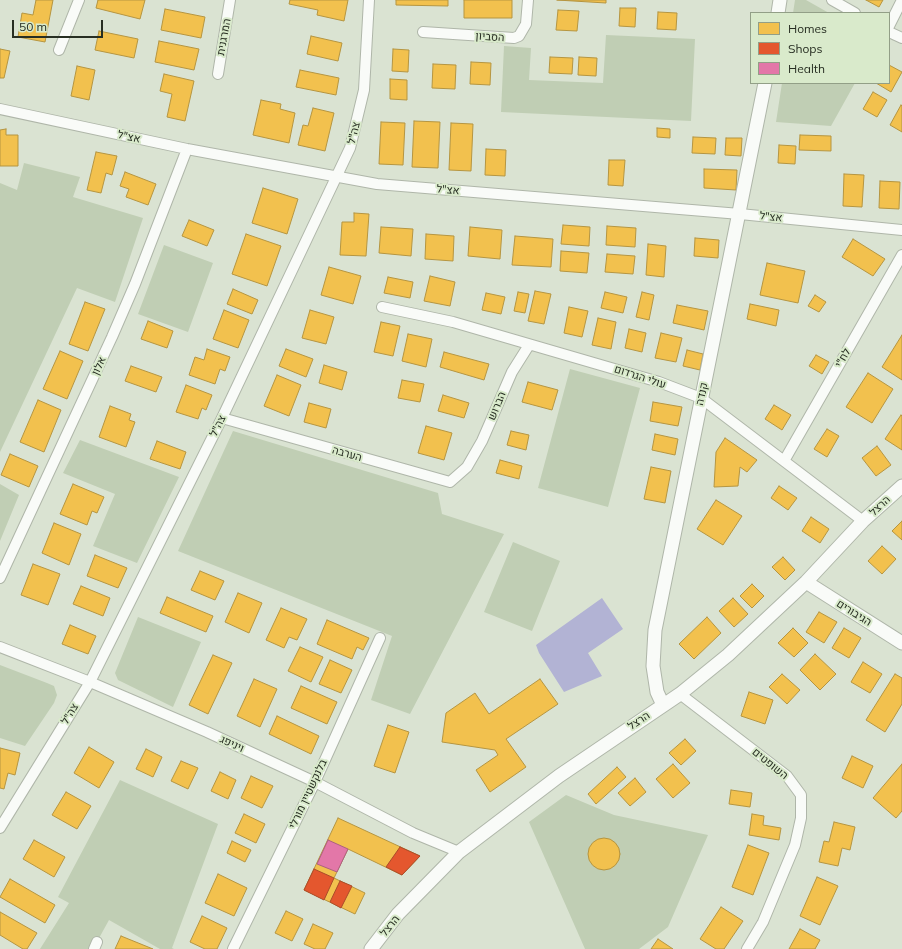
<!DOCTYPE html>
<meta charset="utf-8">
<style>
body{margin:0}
#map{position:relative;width:902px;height:949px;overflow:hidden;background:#dae3d2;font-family:Mulish,sans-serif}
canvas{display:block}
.legend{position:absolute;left:750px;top:12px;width:140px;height:72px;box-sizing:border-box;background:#d9eacb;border:1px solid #929f87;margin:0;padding:5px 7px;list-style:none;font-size:12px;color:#272e22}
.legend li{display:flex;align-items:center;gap:8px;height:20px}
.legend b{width:20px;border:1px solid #929f87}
.scale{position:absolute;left:12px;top:20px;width:91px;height:18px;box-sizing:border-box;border:2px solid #272e22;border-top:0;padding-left:5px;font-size:12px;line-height:14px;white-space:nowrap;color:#272e22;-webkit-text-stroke:3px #d9eacb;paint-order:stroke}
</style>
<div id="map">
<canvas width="902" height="949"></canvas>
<ul class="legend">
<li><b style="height:11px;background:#f2c14e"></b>Homes</li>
<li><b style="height:11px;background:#e4572e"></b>Shops</li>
<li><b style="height:11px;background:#e377a8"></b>Health</li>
</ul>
<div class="scale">50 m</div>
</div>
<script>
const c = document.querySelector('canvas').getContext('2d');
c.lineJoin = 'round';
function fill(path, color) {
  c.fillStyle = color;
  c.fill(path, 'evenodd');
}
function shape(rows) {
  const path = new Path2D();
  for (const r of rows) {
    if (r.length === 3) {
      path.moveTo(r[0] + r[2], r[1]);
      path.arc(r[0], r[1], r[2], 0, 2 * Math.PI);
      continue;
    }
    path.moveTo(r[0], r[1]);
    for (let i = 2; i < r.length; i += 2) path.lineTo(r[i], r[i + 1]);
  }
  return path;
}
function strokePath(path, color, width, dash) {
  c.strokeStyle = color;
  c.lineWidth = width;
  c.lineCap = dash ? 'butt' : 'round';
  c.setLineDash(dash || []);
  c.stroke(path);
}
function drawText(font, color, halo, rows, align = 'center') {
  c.font = font + ' Mulish,Heebo,sans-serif';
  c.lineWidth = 4;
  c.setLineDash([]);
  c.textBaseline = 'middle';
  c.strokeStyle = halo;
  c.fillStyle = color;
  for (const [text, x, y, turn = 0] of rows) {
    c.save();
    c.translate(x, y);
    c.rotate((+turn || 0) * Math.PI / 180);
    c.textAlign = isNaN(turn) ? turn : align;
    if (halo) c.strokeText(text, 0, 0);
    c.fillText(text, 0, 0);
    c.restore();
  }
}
fill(shape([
 [795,0,806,0,829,13,793,13],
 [606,35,695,39,691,121,501,112,504,46,531,48,529,80,603,83],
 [782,83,855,83,831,126,776,122],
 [24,163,80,177,73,197,143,218,115,302,77,288,0,452,0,183,17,190],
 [164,245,213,263,188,332,138,314],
 [570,369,640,388,608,507,538,488],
 [233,431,438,493,442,514,504,534,410,714,371,700,392,636,178,551],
 [80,440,179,477,137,563,93,546,115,494,63,473],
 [0,484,19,495,0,541],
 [513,542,560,561,532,631,484,612],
 [138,617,201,642,173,707,118,680,115,673],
 [0,665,47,683,54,686,57,695,54,703,25,746,0,738],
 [120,780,218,824,172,948,174,949,160,949,109,920,93,949,40,949,69,903,58,897],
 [566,795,614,815,708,835,668,927,639,949,585,949,529,822]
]), '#c0ceb4');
fill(shape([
 [602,598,623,629,588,653,602,676,564,692,539,653,536,645]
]), '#b2b3d4');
const homes = shape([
 [36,0,53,0,45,42,18,37,22,13,33,15,36,0],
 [98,0,145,0,140,19,96,8,98,0],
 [290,0,348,0,344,21,317,15,318,10,289,4,290,0],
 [396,0,448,0,448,6,396,5,396,0],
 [464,0,512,0,512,18,464,18,464,0],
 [557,0,606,0,606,3,557,0],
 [866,0,883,0,879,7,866,0],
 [620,8,636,8,635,27,619,26,620,8],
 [165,9,205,17,201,38,161,30,165,9],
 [558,10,579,11,577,31,556,30,558,10],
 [658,12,677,13,676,30,657,29,658,12],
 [99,31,138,39,134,58,95,50,99,31],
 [311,36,342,43,338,61,307,54,311,36],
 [159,41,199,49,194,70,155,62,159,41],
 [0,49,10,51,4,78,0,78,0,49],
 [393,49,409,50,408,72,392,71,393,49],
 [550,57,573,58,572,74,549,73,550,57],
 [579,57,597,58,596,76,578,75,579,57],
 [471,62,491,63,490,85,470,84,471,62],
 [433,64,456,65,455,89,432,88,433,64],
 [889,65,902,72,891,92,876,83,889,83,889,65],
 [77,66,95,70,89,100,71,96,77,66],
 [300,70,339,78,336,95,296,87,300,70],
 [164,74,194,81,185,121,167,117,172,94,160,91,164,74],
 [390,79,407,80,407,100,390,99,390,79],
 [873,92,887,100,877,117,863,109,873,92],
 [261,100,281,104,280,109,295,113,289,143,253,135,261,100],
 [901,105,902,106,902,132,890,125,901,105],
 [313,108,334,113,325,151,298,145,303,125,308,126,313,108],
 [414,121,440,122,438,168,412,167,414,121],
 [381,122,405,123,403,165,379,164,381,122],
 [451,123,473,124,471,171,449,170,451,123],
 [657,128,670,129,670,138,657,137,657,128],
 [6,129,6,135,18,135,18,166,0,166,0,130,6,129],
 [800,135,831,136,831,151,799,150,800,135],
 [693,137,716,138,715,154,692,153,693,137],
 [726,138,742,138,741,156,725,155,726,138],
 [779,145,796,146,795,164,778,163,779,145],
 [486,149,506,150,505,176,485,175,486,149],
 [96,152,117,156,112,175,106,173,101,193,87,190,96,152],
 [609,160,625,160,623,186,608,185,609,160],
 [704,169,737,170,736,190,704,188,704,169],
 [125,172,156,184,148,205,126,197,129,189,120,186,125,172],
 [844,174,864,175,862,207,843,206,844,174],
 [880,181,900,182,899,209,879,208,880,181],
 [263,188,298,199,287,234,252,223,263,188],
 [354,213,369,214,366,256,340,255,342,222,354,222,354,213],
 [189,220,214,230,207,246,182,236,189,220],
 [563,225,590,227,589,246,561,244,563,225],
 [607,226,636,228,635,247,606,245,607,226],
 [381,227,413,229,411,256,379,253,381,227],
 [470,227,502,230,500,259,468,256,470,227],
 [246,234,281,246,267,286,232,274,246,234],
 [426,234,454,236,453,261,425,259,426,234],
 [515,236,553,239,551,267,512,265,515,236],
 [695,238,719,240,718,258,694,256,695,238],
 [853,239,885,259,873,276,842,257,853,239],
 [648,244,666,246,664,277,646,275,648,244],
 [561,251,589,253,587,273,560,271,561,251],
 [607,254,635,256,633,274,605,272,607,254],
 [767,263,805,271,798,303,760,295,767,263],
 [329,267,361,276,353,304,321,295,329,267],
 [430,276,455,282,450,306,424,301,430,276],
 [388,277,413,282,410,298,384,293,388,277],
 [233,289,258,300,252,314,227,304,233,289],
 [535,291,551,294,544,324,528,321,535,291],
 [518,292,529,294,525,313,514,311,518,292],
 [605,292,627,297,623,313,601,308,605,292],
 [642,292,654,295,649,320,636,317,642,292],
 [486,293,505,297,501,314,482,310,486,293],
 [815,295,826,302,819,312,808,306,815,295],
 [85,302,105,309,88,351,69,344,85,302],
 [750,304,779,310,776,326,747,319,750,304],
 [677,305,708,311,704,330,673,323,677,305],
 [569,307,588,311,582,337,564,333,569,307],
 [224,310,249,320,238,348,213,339,224,310],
 [310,310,334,317,326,344,302,338,310,310],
 [598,318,616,322,611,349,592,345,598,318],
 [148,321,173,331,167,348,141,339,148,321],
 [381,322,400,326,393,356,374,352,381,322],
 [629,329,646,333,642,352,625,348,629,329],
 [661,333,682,338,676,362,655,358,661,333],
 [408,334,432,339,426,367,402,361,408,334],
 [902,335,902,380,882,367,902,335],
 [207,349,230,357,225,371,220,369,215,384,189,375,195,357,204,360,207,349],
 [286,349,313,359,306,377,279,366,286,349],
 [687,350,703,354,700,370,683,366,687,350],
 [60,351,83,361,67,399,43,389,60,351],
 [444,352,489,364,484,380,440,367,444,352],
 [816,355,829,362,822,374,809,366,816,355],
 [324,365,347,372,342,390,319,383,324,365],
 [131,366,162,377,156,392,125,381,131,366],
 [868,373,893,389,872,423,846,407,868,373],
 [277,375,301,385,289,416,264,406,277,375],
 [402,380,424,384,420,402,398,398,402,380],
 [528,382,558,390,552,410,522,402,528,382],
 [186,385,212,395,206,410,202,408,198,419,176,412,186,385],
 [443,395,469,403,464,418,438,411,443,395],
 [38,400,61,410,44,452,20,442,38,400],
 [653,402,682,407,678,426,650,421,653,402],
 [309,403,331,409,326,428,304,422,309,403],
 [774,405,791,415,782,430,765,419,774,405],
 [110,406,131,414,129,420,135,422,126,447,99,437,110,406],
 [901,415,902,416,902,450,885,439,901,415],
 [426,426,452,433,444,460,418,453,426,426],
 [827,429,839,436,827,457,814,449,827,429],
 [511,431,529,435,526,450,507,445,511,431],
 [655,434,678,439,675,455,652,450,655,434],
 [725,438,757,460,747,472,740,467,738,486,714,487,716,452,725,438],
 [157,441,186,452,180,469,150,459,157,441],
 [877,446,891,465,876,476,862,458,877,446],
 [10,454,38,466,29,487,1,475,10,454],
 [500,460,522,466,519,479,496,473,500,460],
 [651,467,671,471,665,503,644,499,651,467],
 [73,484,104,497,97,513,92,511,87,525,60,514,73,484],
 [779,486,797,498,788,510,771,498,779,486],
 [716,500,742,516,723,545,697,529,716,500],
 [811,517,829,529,820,543,802,531,811,517],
 [902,521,902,540,892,531,902,521],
 [54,523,81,534,69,565,42,553,54,523],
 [882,546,896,559,882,574,868,561,882,546],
 [95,555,127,568,118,588,87,576,95,555],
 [783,557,795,570,785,580,772,567,783,557],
 [33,564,60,574,48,605,21,595,33,564],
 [200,571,224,581,215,600,191,590,200,571],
 [752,584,764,596,752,608,740,596,752,584],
 [81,586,110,598,103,616,73,604,81,586],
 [238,593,262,603,249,633,225,622,238,593],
 [167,597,213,616,206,632,160,613,167,597],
 [733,598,748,614,734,627,719,611,733,598],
 [281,608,307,619,297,640,289,637,284,648,266,640,281,608],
 [819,612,837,622,824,643,806,632,819,612],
 [707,617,721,633,694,659,679,644,707,617],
 [327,620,369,638,363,650,357,647,352,659,317,644,327,620],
 [70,625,96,636,88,654,62,644,70,625],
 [793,628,808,643,794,657,778,643,793,628],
 [844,628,861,638,849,658,832,648,844,628],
 [300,647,323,657,311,682,288,671,300,647],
 [815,654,836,674,820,690,800,670,815,654],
 [213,655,232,663,208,714,189,705,213,655],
 [330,660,352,670,341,693,319,684,330,660],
 [863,662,882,674,870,693,851,682,863,662],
 [782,674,800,690,787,704,769,687,782,674],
 [895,674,902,678,902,704,885,732,866,720,895,674],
 [254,679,277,689,260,727,237,716,254,679],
 [540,679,558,704,506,739,526,767,490,792,476,770,498,755,495,750,442,742,446,713,475,693,489,714,540,679],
 [301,686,337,702,327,724,291,708,301,686],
 [749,692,773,700,765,724,741,716,749,692],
 [277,716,319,736,311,754,269,734,277,716],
 [388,725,409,732,395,773,374,766,388,725],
 [685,739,696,751,681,765,669,753,685,739],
 [89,747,114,762,99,788,74,773,89,747],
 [0,748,20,753,15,775,8,773,4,789,0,788,0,748],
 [146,749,162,757,153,777,136,769,146,749],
 [852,756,873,766,863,788,842,778,852,756],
 [181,761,198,768,188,789,171,781,181,761],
 [673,764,690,783,673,798,656,779,673,764],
 [902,764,902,811,896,818,873,798,902,764],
 [617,767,626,777,596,804,588,794,617,767],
 [220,772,236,780,228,799,211,791,220,772],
 [251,776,273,786,262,808,241,798,251,776],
 [635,778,646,792,630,806,618,793,635,778],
 [731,790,752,793,750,807,729,804,731,790],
 [66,792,91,806,77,829,52,815,66,792],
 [244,814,265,824,256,843,235,833,244,814],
 [752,814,764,816,763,825,781,828,779,840,749,835,752,814],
 [338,818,420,856,402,875,348,849,334,878,365,893,355,914,304,890,338,818],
 [834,822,855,827,850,850,842,848,838,866,819,862,824,841,829,842,834,822],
 [604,854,16],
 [34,840,65,857,54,877,23,859,34,840],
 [232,841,251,850,245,862,227,853,232,841],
 [748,845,769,853,753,895,732,887,748,845],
 [218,874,247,888,234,916,205,903,218,874],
 [817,877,838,886,820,925,800,916,817,877],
 [10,879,55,905,45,923,0,897,10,879],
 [721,907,743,921,724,949,716,949,700,939,721,907],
 [286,911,303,919,292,941,275,933,286,911],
 [0,912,37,933,27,949,23,949,0,935,0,912],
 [202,916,227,928,217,949,205,949,190,942,202,916],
 [313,924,333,933,325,949,315,949,304,944,313,924],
 [800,929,820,940,815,949,789,949,800,929],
 [121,936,153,949,115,949,121,936],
 [658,939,673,949,651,949,658,939]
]);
fill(homes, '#f2c14e');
strokePath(homes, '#b59541', 1);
const shops = shape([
 [400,847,420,856,402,875,386,867,400,847],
 [314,869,334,878,324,900,304,890,314,869],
 [340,881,352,886,341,908,330,902,340,881]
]);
fill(shops, '#e4572e');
strokePath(shops, '#ab4b2a', 1);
const health = shape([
 [328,840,348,849,337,872,317,864,328,840]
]);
fill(health, '#e377a8');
strokePath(health, '#ab6180', 1);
const minor = shape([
 [832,0,855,13],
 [889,26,902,0],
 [423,32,514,38,519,36,526,24,528,0],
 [889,32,902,38],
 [59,50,79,0],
 [218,74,230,0],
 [0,109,187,149,377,184,740,214,902,230],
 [382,307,453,322,659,382,701,398,863,521],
 [222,418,450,482,467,467,482,441,512,372,529,345],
 [784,461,902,255],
 [0,578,112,337,135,284,187,149],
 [0,647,90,682,207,732,315,782,413,833,459,852],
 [680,694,787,776,801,795,801,818,795,845,763,922,747,949],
 [0,828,90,682,222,418,350,148,364,90,369,0],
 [94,949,97,942],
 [233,949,315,782,380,638]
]);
const tertiary = shape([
 [778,13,780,0],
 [806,582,902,643],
 [663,705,657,692,653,666,655,630,765,83],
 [371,949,398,914,459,852,559,776,680,694,728,655,806,582,863,521,902,486]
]);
strokePath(minor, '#afb6a9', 12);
strokePath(tertiary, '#afb6a9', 15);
strokePath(minor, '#f9fbf8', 10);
strokePath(tertiary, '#f9fbf8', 13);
drawText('11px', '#272e22', '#d9eacb', [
 ["המרגנית",224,37,-80],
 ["הסביון",490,37,4],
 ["צה\"ל",354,133,-76],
 ["אצ\"ל",129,137,12],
 ["אצ\"ל",448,190,5],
 ["אצ\"ל",771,217,6],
 ["לח\"י",843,358,-60],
 ["אלון",99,366,-65],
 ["עולי הגרדום",640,377,18],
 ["קנדה",702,394,-78],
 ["הברוש",497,406,-67],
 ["צה\"ל",218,426,-64],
 ["הערבה",347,454,16],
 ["הרצל",880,506,-43],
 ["הגיבורים",854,613,32],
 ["צה\"ל",70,714,-59],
 ["הרצל",639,721,-34],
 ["ויניפג",232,744,25],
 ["השופטים",770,764,39],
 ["בלנקשטיין מורלי",308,794,-65],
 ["הרצל",390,926,-51]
]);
</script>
